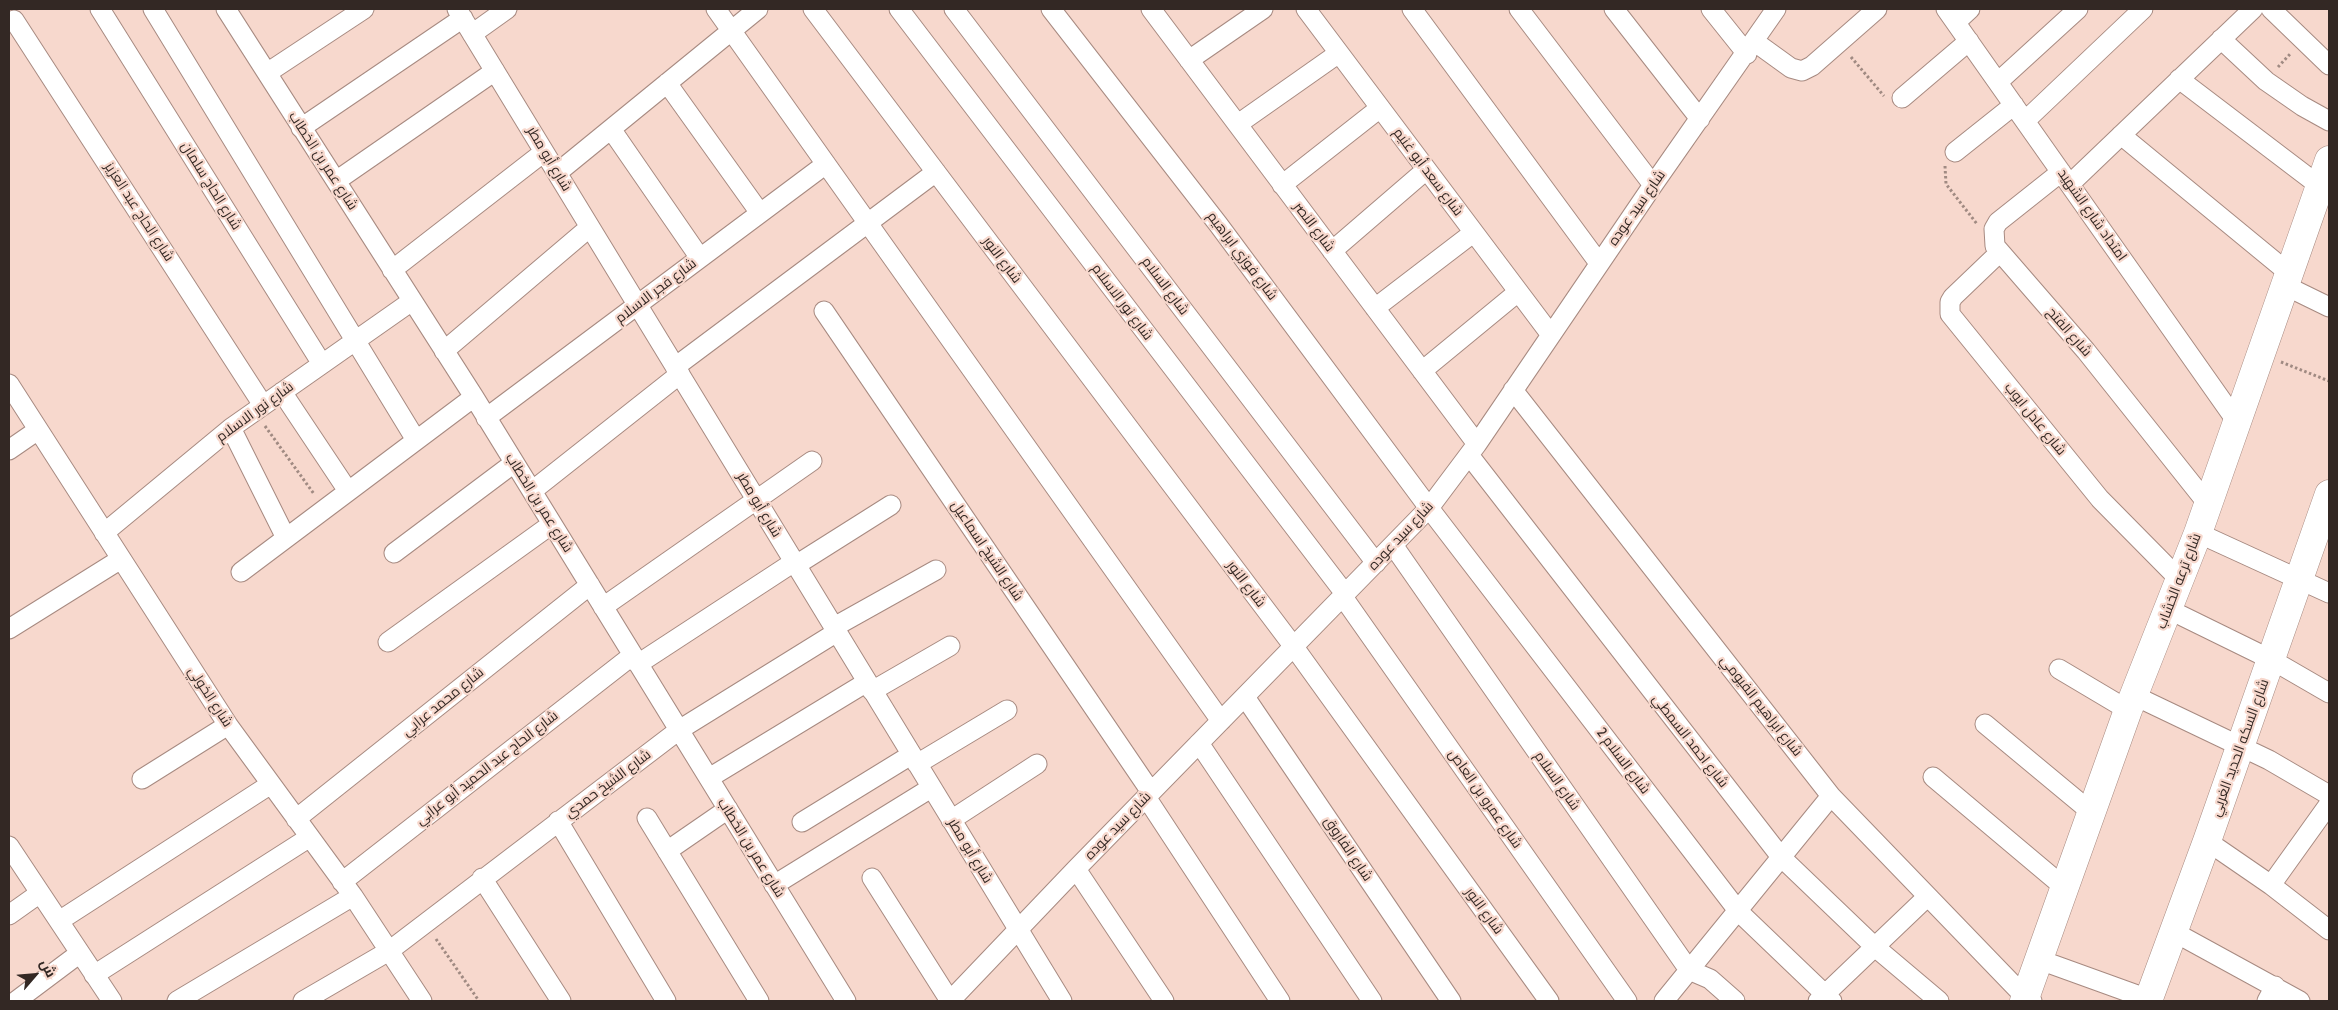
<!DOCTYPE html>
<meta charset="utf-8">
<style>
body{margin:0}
#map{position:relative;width:2338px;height:1010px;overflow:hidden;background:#f7d8cd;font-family:Cabin,Cairo,sans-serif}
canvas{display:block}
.frame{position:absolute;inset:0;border:10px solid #332824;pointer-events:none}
.north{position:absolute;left:10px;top:950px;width:50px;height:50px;-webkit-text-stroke:4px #f7d8cd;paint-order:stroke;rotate:63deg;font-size:14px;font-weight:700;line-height:20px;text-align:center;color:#332824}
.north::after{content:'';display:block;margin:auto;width:18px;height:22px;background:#332824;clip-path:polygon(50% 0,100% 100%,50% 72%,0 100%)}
</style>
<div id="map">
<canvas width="2338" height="1010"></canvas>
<div class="frame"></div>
<div class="north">ش</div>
</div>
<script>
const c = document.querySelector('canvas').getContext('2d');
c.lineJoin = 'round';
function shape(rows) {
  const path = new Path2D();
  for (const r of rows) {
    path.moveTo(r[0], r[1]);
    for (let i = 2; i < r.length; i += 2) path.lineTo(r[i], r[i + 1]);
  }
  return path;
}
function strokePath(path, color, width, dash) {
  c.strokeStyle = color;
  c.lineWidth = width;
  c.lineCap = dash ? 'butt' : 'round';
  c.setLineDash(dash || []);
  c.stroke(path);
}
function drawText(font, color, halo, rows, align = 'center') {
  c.font = font + ' Cabin,Cairo,sans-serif';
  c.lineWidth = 4.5;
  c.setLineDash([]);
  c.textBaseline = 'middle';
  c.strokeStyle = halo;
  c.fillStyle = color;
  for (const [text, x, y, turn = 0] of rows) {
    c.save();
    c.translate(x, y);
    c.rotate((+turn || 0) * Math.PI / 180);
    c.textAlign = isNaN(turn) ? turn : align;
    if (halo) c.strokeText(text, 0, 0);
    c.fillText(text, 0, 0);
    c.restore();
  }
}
const street = shape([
 [100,9,322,364],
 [153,9,416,440],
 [226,9,474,397,846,1001],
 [457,9,1062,1001],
 [716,9,1221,721],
 [813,9,1294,647,1549,1001],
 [899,9,1346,595],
 [954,9,1376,563],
 [1051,9,1218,224,1429,508,1739,912,1832,1001],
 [1151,9,1477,444],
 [1306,9,1551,335],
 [1412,9,1599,263],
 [1519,9,1653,185],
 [1614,9,1700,119],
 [1711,9,1747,54],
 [1946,9,2237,422],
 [2271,9,2329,65],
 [14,20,263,405],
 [1956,22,1970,9],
 [472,34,507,9],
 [2221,39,2266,81,2302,106,2329,121],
 [1755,42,1791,68,1802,71,1812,66,1877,9],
 [1189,60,1263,9],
 [267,73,364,9],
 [2179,79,2321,187],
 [1998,82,2078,9],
 [667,83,760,213],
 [1902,98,1969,41],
 [2025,121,2143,9],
 [1238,124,1339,53],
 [301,128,463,18],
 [611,129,700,258],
 [2121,135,2290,274],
 [1955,152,2014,105],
 [2061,172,1998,222,1994,229,1995,246,2086,351,2207,503],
 [557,173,758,9],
 [336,181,495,71],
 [2070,184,2253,9],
 [1282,185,1380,108],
 [1332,251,1426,170],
 [1999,253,1953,297,1950,302,1950,314,2100,499,2180,580],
 [392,270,544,152],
 [2286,286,2329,307],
 [1375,308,1473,233],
 [824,311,1151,792],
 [444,351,590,227],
 [675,367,936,172],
 [1422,371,1518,292],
 [9,384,228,725,353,896,422,1001],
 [1513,390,1831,796,2026,998,2032,1001],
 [282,392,348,491],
 [486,418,826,164],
 [231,428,286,538],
 [9,450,38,430],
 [1469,455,1781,857,1875,947,1939,1001],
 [532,491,680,374],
 [104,533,231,428,412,301],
 [2198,533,2329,593],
 [1393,545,1689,970,1710,979,1735,1001],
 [394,553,514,463],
 [796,565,891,505],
 [241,572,474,397],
 [1343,597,1627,1001],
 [603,607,812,461],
 [2168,609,2272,660,2329,693],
 [834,627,936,570],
 [9,629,121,559],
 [388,642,552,524],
 [638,664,794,562],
 [2059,669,2128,710],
 [872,691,950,646],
 [2135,696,2269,760,2329,795],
 [1245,697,1451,1001],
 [1985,724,2091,812],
 [1199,743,1372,1001],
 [917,764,1007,710],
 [1933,777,2065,888],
 [709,778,867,682],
 [142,779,228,725],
 [1146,797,1280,1001],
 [647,818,759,1001],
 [296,819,590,585],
 [951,820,1037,764],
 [558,821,666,1001],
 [802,822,911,755],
 [2207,841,2271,885,2329,930],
 [9,846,112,1001],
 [667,851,728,809],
 [1076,869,1164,1001],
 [482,878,561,1001],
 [872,878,950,1001],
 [342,882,633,655],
 [774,885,931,788],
 [2271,885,2329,804],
 [9,915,40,893],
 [59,921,271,784],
 [2174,932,2300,1001],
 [2040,960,2148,999],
 [94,975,310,837],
 [16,1001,80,953],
 [177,1001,353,896],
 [303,1001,389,951,679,730,837,632],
 [950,1001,1076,869,1429,508,1477,444,1653,185,1776,9],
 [1664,1001,1831,796],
 [1818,1001,1927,897],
 [2267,1001,2275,986]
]);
const secondary = shape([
 [2024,1001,2128,710,2198,533,2329,160],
 [2148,1001,2207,841,2329,494]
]);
strokePath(street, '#a78a81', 21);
strokePath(secondary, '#a78a81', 29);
strokePath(shape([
 [1851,57,1884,96],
 [2278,67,2291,53],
 [1945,166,1946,184,1977,224],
 [2281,362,2329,381],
 [265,426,314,494],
 [436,939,479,1001]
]), '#a08a82', 3, [2.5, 2.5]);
strokePath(street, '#fff', 19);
strokePath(secondary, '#fff', 28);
drawText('14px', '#332824', '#f7d8cd', [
 ["شارع أبو مطر",549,159,59],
 ["شارع عمر بن الخطاب",323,161,57],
 ["شارع سعد أبو غنيم",1428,172,53],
 ["شارع الحاج سلمان",211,186,58],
 ["شارع سيد عوده",1637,208,-55],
 ["شارع الحاج عبد العزيز",139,212,57],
 ["امتداد شارع الشهيد",2092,215,55],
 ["شارع النصر",1314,227,53],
 ["شارع فوزي ابراهيم",1242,256,53],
 ["شارع النور",1002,260,53],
 ["شارع السلام",1165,286,53],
 ["شارع فجر الاسلام",656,291,-37],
 ["شارع نور الاسلام",1122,302,53],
 ["شارع الفتح",2069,332,49],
 ["شارع نور الاسلام",255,412,-36],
 ["شارع عادل ايوب",2035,419,51],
 ["شارع عمر بن الخطاب",539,503,58],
 ["شارع أبو مطر",759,505,59],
 ["شارع سيد عوده",1401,536,-47],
 ["شارع الشيخ اسماعيل",987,551,56],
 ["شارع ترعه الخشاب",2179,581,-69],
 ["شارع النور",1246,584,53],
 ["شارع الخولي",210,697,57],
 ["شارع محمد عرابي",443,702,-39],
 ["شارع ابراهيم الفيومي",1761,706,52],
 ["شارع احمد السمطي",1690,741,52],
 ["شارع السكه الحديد الغربي",2240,748,-70],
 ["شارع السلام 2",1623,761,53],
 ["شارع الحاج عبد الحميد أبو عرابي",487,768,-38],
 ["شارع السلام",1557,781,55],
 ["شارع الشيخ حمدي",608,784,-37],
 ["شارع عمرو بن العاص",1485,799,55],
 ["شارع سيد عوده",1118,826,-46],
 ["شارع عمر بن الخطاب",751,848,58],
 ["شارع الفاروق",1348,849,56],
 ["شارع أبو مطر",970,851,59],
 ["شارع النور",1484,911,54]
]);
</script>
